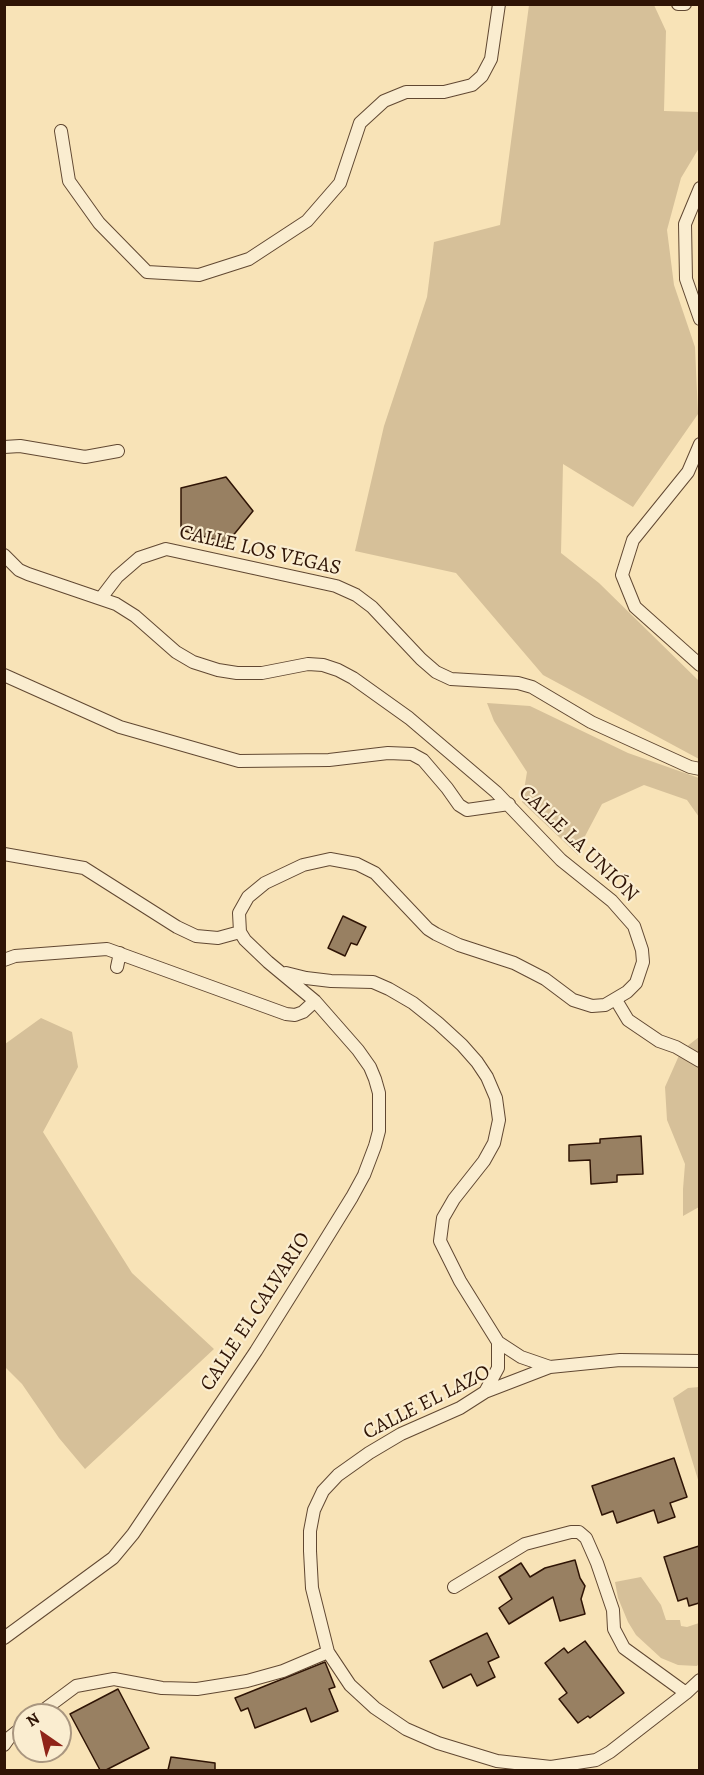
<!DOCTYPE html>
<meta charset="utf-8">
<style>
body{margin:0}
#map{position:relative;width:704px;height:1775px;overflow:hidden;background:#f8e3b7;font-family:Alegreya,serif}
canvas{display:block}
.frame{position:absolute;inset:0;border:6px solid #2f1405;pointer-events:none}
.north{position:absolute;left:12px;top:1703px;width:60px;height:60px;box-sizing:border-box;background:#faedd0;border:2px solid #a9967f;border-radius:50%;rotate:326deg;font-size:16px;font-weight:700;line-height:24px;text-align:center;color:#2f1405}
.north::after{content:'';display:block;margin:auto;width:21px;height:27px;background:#8f2418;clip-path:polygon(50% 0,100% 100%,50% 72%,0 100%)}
</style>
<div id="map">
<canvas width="704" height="1775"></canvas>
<div class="frame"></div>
<div class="north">N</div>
</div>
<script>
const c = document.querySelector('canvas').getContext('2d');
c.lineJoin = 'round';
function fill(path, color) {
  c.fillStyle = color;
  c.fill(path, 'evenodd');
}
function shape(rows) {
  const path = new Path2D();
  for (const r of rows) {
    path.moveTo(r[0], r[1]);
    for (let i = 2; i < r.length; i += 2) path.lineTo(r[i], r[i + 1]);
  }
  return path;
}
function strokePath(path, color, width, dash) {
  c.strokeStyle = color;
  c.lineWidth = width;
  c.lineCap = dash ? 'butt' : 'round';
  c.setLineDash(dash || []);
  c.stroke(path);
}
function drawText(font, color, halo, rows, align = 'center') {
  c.font = font + ' Alegreya,serif';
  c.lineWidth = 4.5;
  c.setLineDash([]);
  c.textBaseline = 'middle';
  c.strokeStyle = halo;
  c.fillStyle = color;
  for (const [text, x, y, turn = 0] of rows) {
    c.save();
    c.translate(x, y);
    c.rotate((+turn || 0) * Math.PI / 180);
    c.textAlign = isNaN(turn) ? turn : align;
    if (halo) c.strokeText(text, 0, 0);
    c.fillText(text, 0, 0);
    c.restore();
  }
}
fill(shape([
 [529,5,654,5,666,31,664,111,699,112,699,148,681,178,667,230,674,285,695,347,698,414,633,507,563,464,561,553,599,583,699,681,699,759,543,675,456,573,355,551,384,426,427,297,434,242,500,225],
 [487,703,530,706,628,753,699,778,699,817,687,800,644,785,602,804,583,840,578,855,522,802,527,772,494,721],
 [41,1018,72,1032,78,1067,43,1132,132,1273,214,1349,85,1469,59,1438,22,1384,5,1367,5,1044],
 [699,1037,699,1207,683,1216,683,1189,685,1164,667,1120,665,1087,681,1051],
 [699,1387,700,1387,699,1483,673,1398,688,1388],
 [641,1577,661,1605,666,1620,680,1620,681,1626,687,1627,699,1623,699,1663,697,1666,678,1665,661,1658,636,1635,628,1622,618,1598,615,1582]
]), '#d6c099');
const building = shape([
 [226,477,253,511,227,543,181,530,181,488,226,477],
 [343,916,366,927,357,945,351,943,345,956,328,948,343,916],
 [641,1136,643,1174,617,1175,617,1182,591,1184,590,1160,569,1161,569,1145,600,1143,600,1139,641,1136],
 [674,1458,687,1497,670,1503,675,1517,658,1523,654,1510,617,1523,613,1511,602,1515,592,1486,674,1458],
 [699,1546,699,1603,689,1606,687,1598,678,1601,664,1557,699,1546],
 [575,1560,580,1578,585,1586,581,1599,585,1614,560,1621,553,1597,509,1624,499,1608,512,1599,499,1577,521,1563,530,1577,545,1568,575,1560],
 [487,1633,499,1657,488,1662,495,1677,477,1686,471,1674,443,1688,430,1661,487,1633],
 [585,1641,624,1693,590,1718,588,1716,578,1723,559,1699,567,1693,545,1663,564,1648,568,1653,585,1641],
 [325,1662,335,1687,329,1689,338,1711,311,1722,306,1708,255,1728,248,1708,241,1711,235,1698,325,1662],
 [118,1689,149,1748,106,1770,100,1770,70,1714,118,1689],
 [171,1757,215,1763,215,1770,168,1770,171,1757]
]);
fill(building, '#988062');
strokePath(building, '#2f1405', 1.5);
const street = shape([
 [678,4,685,4],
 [61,131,69,181,99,223,147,272,199,275,249,259,307,221,340,183,360,123,384,101,406,92,444,92,472,85,482,76,491,59,499,4],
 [700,188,685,224,686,279,700,319],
 [700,444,688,472,633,540,622,575,635,607,700,665],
 [4,447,20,446,85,457,118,451],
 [4,555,19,570,28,574,116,604,135,616,176,652,193,662,218,670,237,673,262,673,308,664,323,665,338,670,353,678,409,718,496,792,561,860,612,901,634,926,642,950,643,962,636,983,627,992,605,1005,592,1006,573,1000,545,979,514,963,459,945,436,934,428,929,375,873,357,864,330,859,303,865,265,883,248,897,239,913,240,932,245,940,268,962,315,1001,358,1050,370,1067,375,1079,379,1093,379,1131,375,1146,364,1175,352,1197,318,1252,256,1351,133,1534,113,1558,4,1638],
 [101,598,117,577,139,558,166,549,336,586,356,595,372,607,421,659,436,672,451,679,518,683,532,687,591,722,690,767,700,769],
 [4,675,120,727,239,761,329,760,388,753,412,754,423,760,447,788,459,805,467,810,509,804],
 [4,854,84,868,177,927,196,936,218,938,240,932],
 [4,960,15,956,107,949,286,1014,295,1015,303,1012,315,1001],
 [117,967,120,953],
 [286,973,306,978,331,981,373,982,389,989,413,1003,438,1023,462,1045,477,1062,487,1077,496,1098,499,1120,494,1143,484,1161,454,1199,443,1218,440,1241,460,1281,498,1342,521,1357,550,1367,620,1360,700,1361],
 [616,1000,628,1020,659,1041,676,1047,700,1061],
 [550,1367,485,1392,460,1408,401,1434,369,1453,338,1475,323,1491,314,1510,310,1531,310,1551,312,1588,328,1652,350,1685,375,1708,406,1729,438,1743,497,1761,551,1767,596,1760,610,1752,686,1693,700,1680],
 [485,1392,498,1368,498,1342],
 [454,1587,525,1544,571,1532,579,1532,586,1538,597,1563,613,1610,614,1629,624,1648,686,1693],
 [37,1715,76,1686,114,1679,162,1688,197,1689,247,1681,283,1671,328,1652],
 [4,1745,9,1738,24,1726]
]);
strokePath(street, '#614832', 14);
strokePath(street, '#faedd0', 12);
drawText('21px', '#2f1405', '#faedd0', [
 ["CALLE LOS VEGAS",260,551,13],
 ["CALLE LA UNIÓN",578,844,44],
 ["CALLE EL CALVARIO",256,1312,-57],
 ["CALLE EL LAZO",427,1403,-27]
]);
</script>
